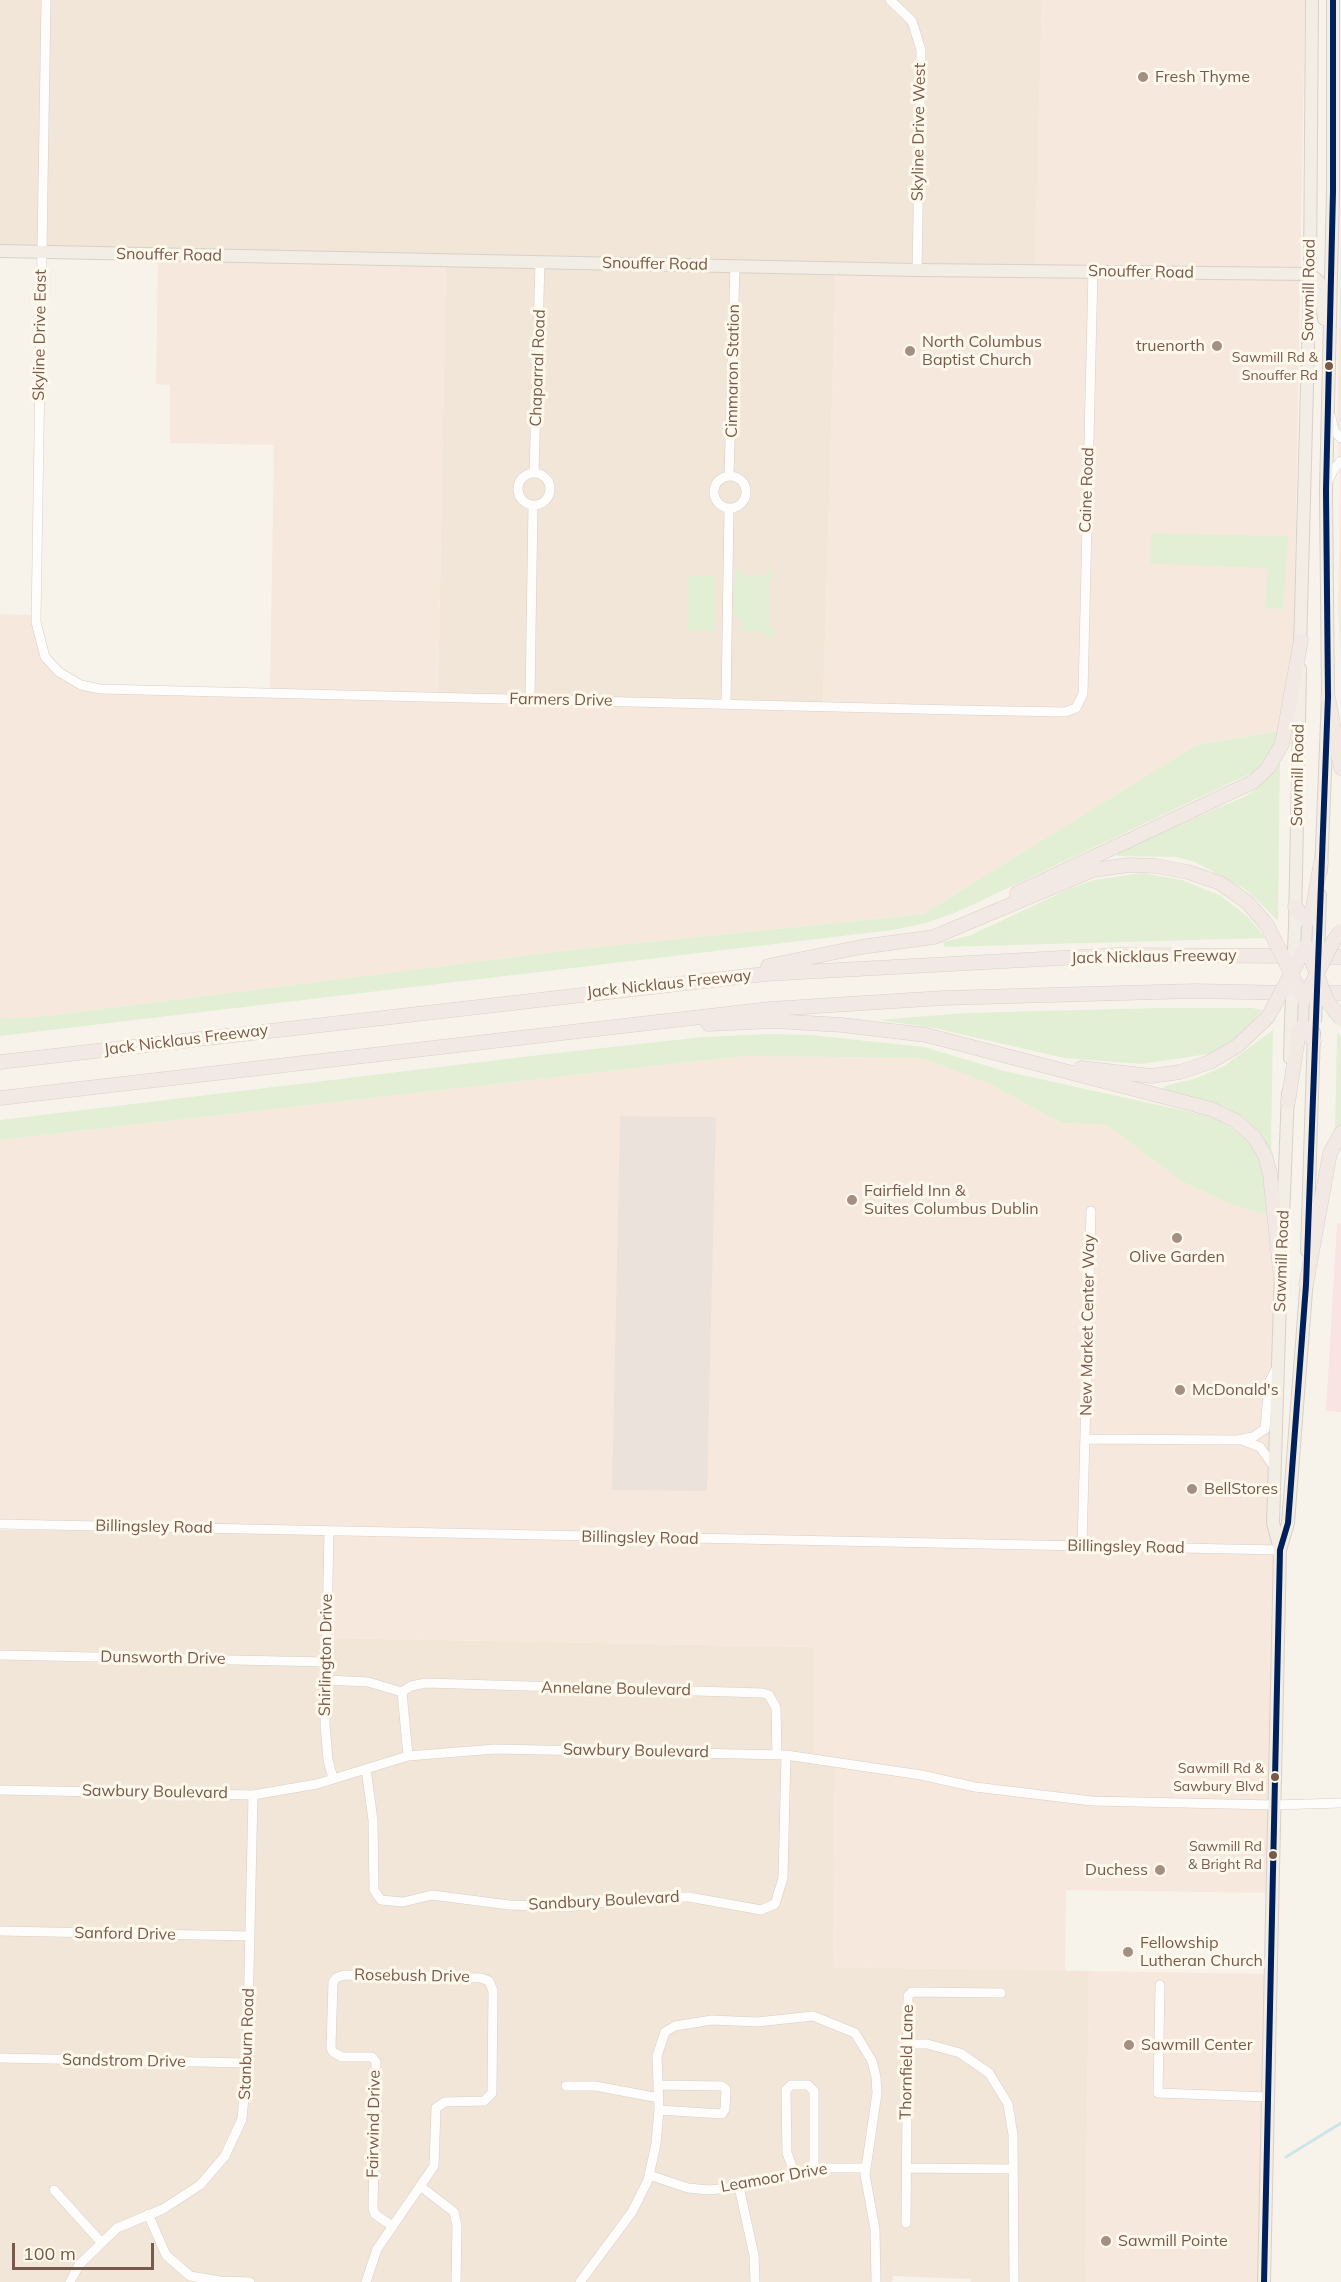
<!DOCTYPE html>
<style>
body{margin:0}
#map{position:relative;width:1341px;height:2282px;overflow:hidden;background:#f7f3eb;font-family:Mulish,sans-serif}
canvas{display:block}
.scale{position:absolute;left:12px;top:2243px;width:142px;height:27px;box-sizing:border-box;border:3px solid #775a49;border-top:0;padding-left:8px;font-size:18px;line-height:21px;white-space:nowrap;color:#775a49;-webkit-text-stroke:4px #fff8ec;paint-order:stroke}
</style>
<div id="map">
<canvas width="1341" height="2282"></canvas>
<div class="scale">100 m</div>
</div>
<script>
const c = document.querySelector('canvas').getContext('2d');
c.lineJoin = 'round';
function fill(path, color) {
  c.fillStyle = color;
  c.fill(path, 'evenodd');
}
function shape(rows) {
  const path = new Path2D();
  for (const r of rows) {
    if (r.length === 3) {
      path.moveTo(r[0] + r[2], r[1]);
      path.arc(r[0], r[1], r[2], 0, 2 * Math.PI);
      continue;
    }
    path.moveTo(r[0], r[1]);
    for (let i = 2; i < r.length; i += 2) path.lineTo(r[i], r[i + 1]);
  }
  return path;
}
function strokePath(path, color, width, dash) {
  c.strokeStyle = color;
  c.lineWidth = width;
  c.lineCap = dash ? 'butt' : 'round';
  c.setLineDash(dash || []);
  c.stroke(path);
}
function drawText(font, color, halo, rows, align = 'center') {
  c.font = font + ' Mulish,sans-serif';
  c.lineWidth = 6;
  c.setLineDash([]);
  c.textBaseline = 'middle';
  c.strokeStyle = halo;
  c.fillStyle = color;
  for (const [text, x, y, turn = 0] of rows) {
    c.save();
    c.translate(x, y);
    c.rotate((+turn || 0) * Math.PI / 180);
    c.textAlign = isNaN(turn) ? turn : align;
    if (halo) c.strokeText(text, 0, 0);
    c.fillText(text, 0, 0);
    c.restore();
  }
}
fill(shape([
 [0,0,1042,0,1035,268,836,265,823,705,438,696,446,257,0,250],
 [0,1530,329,1531,327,1638,814,1647,814,1759,835,1762,833,1967,1089,1971,1085,2282,971,2282,970,2279,893,2276,892,2282,0,2282]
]), '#f1e6d8');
fill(shape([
 [1042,0,1305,0,1294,638,1279,731,1196,745,923,914,570,950,37,1017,0,1018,0,614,34,615,39,649,72,684,270,690,274,445,170,443,170,385,156,384,158,252,446,257,438,696,823,705,836,264,1034,268],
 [1341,224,1341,666,1338,612,1340,481,1337,419],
 [744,1056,921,1058,988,1083,1061,1123,1106,1125,1183,1182,1230,1204,1269,1216,1281,1279,1273,1523,1280,1550,1272,1893,1066,1890,1065,1971,833,1967,835,1763,814,1759,814,1647,327,1638,329,1532,0,1524,0,1140],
 [1089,1971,1270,1974,1264,2282,1085,2282]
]), '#f7e8de');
fill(shape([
 [620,1116,716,1117,707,1491,612,1490]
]), '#ebe3db');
fill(shape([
 [1341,1223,1341,1412,1326,1411,1337,1224]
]), '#f9e4e3');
fill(shape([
 [1151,533,1288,536,1283,609,1265,608,1268,568,1150,564],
 [735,569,742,570,743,576,766,576,769,569,777,576,769,580,769,627,777,629,769,640,765,639,764,631,741,632,741,619,733,614],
 [688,575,715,576,715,631,687,630],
 [1279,731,1268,759,1252,773,957,912,926,923,893,930,758,946,0,1036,0,1018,37,1017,570,950,923,914,1196,745],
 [1280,758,1278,921,1248,891,1195,862,1176,857,1117,856,1117,853,1155,835,1246,796,1256,789],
 [1142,873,1182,880,1221,896,1247,916,1266,938,944,947,943,942,971,935,1071,888,1094,880],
 [1157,1008,1252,1008,1263,1010,1236,1039,1209,1054,1141,1064,1064,1058,934,1028,878,1020,965,1013],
 [1273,1030,1271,1152,1258,1132,1242,1116,1225,1107,1162,1090,1165,1086,1197,1078,1224,1066],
 [1337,1033,1341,1036,1341,1125,1335,1133],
 [770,1034,810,1035,924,1047,1004,1071,1208,1116,1234,1129,1252,1145,1264,1166,1269,1216,1230,1204,1183,1182,1106,1125,1061,1123,988,1083,921,1058,744,1056,0,1140,0,1120,539,1055,702,1037]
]), '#e3efd5');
strokePath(shape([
 [1286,2157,1341,2123]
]), '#cce6e8', 3);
const minor = shape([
 [46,0,36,622,45,657,59,672,81,685,100,689,957,710,1065,712,1076,708,1083,694,1093,271],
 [890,0,912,21,921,50,917,270],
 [1331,417,1334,431,1341,438],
 [534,473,540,262],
 [534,489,16],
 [729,476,735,266],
 [730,492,16],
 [1328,481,1334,469,1341,461],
 [530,699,533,505],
 [726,704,729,508],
 [1085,1439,1237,1440,1253,1437,1265,1429,1269,1383,1277,1367],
 [1242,1440,1260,1447,1275,1468],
 [0,1524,1280,1550],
 [329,1531,325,1724,328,1760,333,1778],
 [1082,1546,1091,1211],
 [0,1655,327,1662],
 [326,1680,368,1682,402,1692,411,1686,426,1683,763,1693,769,1695,776,1708,777,1755],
 [402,1692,408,1756],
 [366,1769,373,1820,374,1890,381,1900,403,1902,432,1895,509,1905,568,1907,640,1897,689,1897,761,1910,775,1904,783,1878,786,1755],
 [0,1790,253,1795,317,1784,408,1756,495,1749,786,1755,921,1775,975,1787,1092,1801,1273,1805,1341,1803],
 [0,1931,250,1936],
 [1160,1985,1158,2093,1268,2097],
 [907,2044,927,2044,960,2053,989,2073,1008,2104,1013,2135,1014,2282],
 [0,2058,247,2063],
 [566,2086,595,2086,659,2098],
 [659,2110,722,2114,725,2109,726,2089,722,2086,659,2085],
 [906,2168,1013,2169],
 [794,2172,787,2153,786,2090,791,2085,808,2085,814,2091,814,2169],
 [649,2175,688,2188,709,2190,739,2187,821,2168,865,2168],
 [420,2186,454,2212,457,2226,456,2282],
 [739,2187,754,2255,755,2282],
 [54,2190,100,2241],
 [148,2214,166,2255,190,2276,220,2281,250,2282],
 [906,2223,908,1996,912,1992,1001,1993],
 [70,2282,79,2265,117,2228,163,2209,200,2185,225,2156,242,2119,247,2063,253,1795],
 [366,2282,377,2249,434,2166,436,2108,445,2102,484,2101,492,2093,493,1991,489,1981,481,1978,344,1975,336,1978,333,1982,331,2048,333,2052,342,2057,372,2057,376,2062,373,2208,375,2214,392,2226],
 [580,2282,632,2212,648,2180,656,2144,659,2110,657,2056,665,2032,675,2026,712,2020,757,2022,813,2016,855,2033,872,2061,876,2077,877,2093,865,2175,875,2229,876,2282]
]);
const major = shape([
 [0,251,917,270,1310,274],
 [1310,274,1319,282,1324,319],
 [1300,649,1310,274,1312,0],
 [1321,871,1328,697,1326,490,1333,192,1333,0],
 [1295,926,1300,669],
 [1319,926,1320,895],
 [1290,1058,1291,1021],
 [1282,1244,1288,1093],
 [1307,1251,1314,1032],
 [1280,1549,1273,1523,1281,1270],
 [1264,2282,1280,1550,1288,1523,1307,1278]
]);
const highway = shape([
 [1328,697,1341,768],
 [1017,893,1253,782,1268,768,1282,744,1301,640],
 [1295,907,1301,914,1304,938],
 [1306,946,1321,862],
 [1316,957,1341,957],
 [768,966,861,947,934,937,1093,870,1129,865,1156,866,1188,872,1220,883,1247,902,1267,925],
 [1314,993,1341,993],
 [1306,1006,1310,1036,1314,1041],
 [708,1024,774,1021,842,1025,926,1035,1211,1109,1236,1121,1254,1137,1265,1155,1270,1174,1281,1279],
 [0,1062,765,974,1117,955,1294,956],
 [1081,1068,1151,1076,1180,1072,1210,1062,1237,1046,1268,1017],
 [0,1098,770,1009,943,998,1195,991,1291,993],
 [1288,1102,1304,999],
 [1306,1285,1330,1153,1341,1133]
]);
strokePath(minor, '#d6cfc8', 10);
strokePath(major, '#d9d0c9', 14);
strokePath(highway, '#d9d0c9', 15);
strokePath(minor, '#fefdfc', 9);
strokePath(major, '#f2ede5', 12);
strokePath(highway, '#f2e9e4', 14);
const majorBridge = shape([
 [1291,1021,1295,926],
 [1315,1022,1319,926]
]);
const highwayBridge = shape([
 [1267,925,1304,999],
 [1306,946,1327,1001,1341,1019],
 [1304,999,1334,940,1341,931],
 [1268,1017,1306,946]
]);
strokePath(majorBridge, '#d9d0c9', 14, []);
strokePath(highwayBridge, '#d9d0c9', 15, []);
strokePath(majorBridge, '#f2ede5', 12);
strokePath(highwayBridge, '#f2e9e4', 14);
strokePath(shape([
 [1264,2282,1280,1550,1288,1523,1306,1285,1328,697,1326,490,1333,192,1333,0]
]), '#00205b', 6);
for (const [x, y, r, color] of [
 [1143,77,6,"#a49082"],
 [1217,346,6,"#a49082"],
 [910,351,6,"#a49082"],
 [1329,366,5,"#775a49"],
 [852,1200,6,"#a49082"],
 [1177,1238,6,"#a49082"],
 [1180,1390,6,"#a49082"],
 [1192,1489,6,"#a49082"],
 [1275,1777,5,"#775a49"],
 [1273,1855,5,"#775a49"],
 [1160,1870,6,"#a49082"],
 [1128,1952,6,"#a49082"],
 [1129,2045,6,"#a49082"],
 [1106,2241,6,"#a49082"]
]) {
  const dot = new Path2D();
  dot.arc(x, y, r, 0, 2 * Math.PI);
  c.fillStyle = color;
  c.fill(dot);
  strokePath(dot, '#fff8ec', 2);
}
drawText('14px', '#775a49', '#fff8ec', [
 ["Sawmill Rd &",1318,358],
 ["Snouffer Rd",1318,376],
 ["Sawmill Rd &",1264,1769],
 ["Sawbury Blvd",1264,1787],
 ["Sawmill Rd",1262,1847],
 ["& Bright Rd",1262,1865]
], 'right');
drawText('16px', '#775a49', '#fff8ec', [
 ["Fresh Thyme",1155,77],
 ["North Columbus",922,342],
 ["Baptist Church",922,360],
 ["truenorth",1205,346,"right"],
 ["Fairfield Inn &",864,1191],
 ["Suites Columbus Dublin",864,1209],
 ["Olive Garden",1177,1257,"center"],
 ["McDonald's",1192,1390],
 ["BellStores",1204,1489],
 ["Duchess",1148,1870,"right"],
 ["Fellowship",1140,1943],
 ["Lutheran Church",1140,1961],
 ["Sawmill Center",1141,2045],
 ["Sawmill Pointe",1118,2241]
], 'left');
drawText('16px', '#775a49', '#fff8ec', [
 ["Skyline Drive West",919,132,-89],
 ["Snouffer Road",169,255,1],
 ["Snouffer Road",655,264,1],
 ["Snouffer Road",1141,272,1],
 ["Sawmill Road",1309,290,-89],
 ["Skyline Drive East",40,335,-89],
 ["Chaparral Road",538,368,-88],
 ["Cimmaron Station",733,371,-89],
 ["Caine Road",1087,490,-88],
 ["Farmers Drive",561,700,1],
 ["Sawmill Road",1298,775,-89],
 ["Jack Nicklaus Freeway",1154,957,-1],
 ["Jack Nicklaus Freeway",669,984,-6],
 ["Jack Nicklaus Freeway",186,1040,-7],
 ["Sawmill Road",1282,1261,-88],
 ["New Market Center Way",1088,1325,-89],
 ["Billingsley Road",154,1527,1],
 ["Billingsley Road",640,1538,1],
 ["Billingsley Road",1126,1547,1],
 ["Shirlington Drive",326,1655,-89],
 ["Dunsworth Drive",163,1658,1],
 ["Annelane Boulevard",616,1689,1],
 ["Sawbury Boulevard",636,1751,1],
 ["Sawbury Boulevard",155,1792,1],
 ["Sandbury Boulevard",604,1901,-3],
 ["Sanford Drive",125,1934,1],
 ["Rosebush Drive",412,1976,1],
 ["Stanburn Road",247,2044,-88],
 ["Sandstrom Drive",124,2061,1],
 ["Thornfield Lane",907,2062,-89],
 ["Fairwind Drive",374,2124,-89],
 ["Leamoor Drive",774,2178,-10]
]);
</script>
